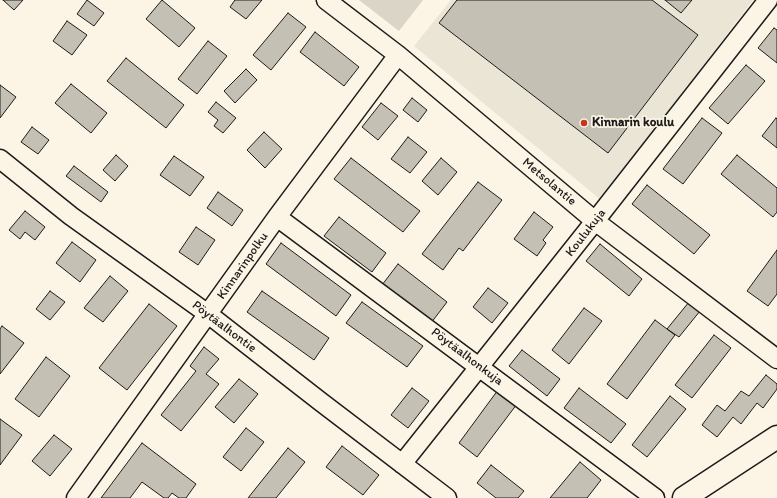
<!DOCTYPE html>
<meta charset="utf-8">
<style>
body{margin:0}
canvas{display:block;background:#fcf5e5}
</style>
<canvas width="777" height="498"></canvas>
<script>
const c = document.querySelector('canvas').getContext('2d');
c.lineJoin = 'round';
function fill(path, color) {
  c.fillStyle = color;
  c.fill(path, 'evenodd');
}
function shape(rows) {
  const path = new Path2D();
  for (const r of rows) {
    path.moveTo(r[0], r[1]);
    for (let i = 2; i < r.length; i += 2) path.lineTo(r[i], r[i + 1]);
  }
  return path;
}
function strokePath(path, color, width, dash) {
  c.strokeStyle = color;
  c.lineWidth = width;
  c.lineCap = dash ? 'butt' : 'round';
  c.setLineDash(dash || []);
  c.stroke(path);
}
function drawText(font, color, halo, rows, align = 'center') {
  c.font = font + ' Itim,sans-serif';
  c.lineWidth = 3.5;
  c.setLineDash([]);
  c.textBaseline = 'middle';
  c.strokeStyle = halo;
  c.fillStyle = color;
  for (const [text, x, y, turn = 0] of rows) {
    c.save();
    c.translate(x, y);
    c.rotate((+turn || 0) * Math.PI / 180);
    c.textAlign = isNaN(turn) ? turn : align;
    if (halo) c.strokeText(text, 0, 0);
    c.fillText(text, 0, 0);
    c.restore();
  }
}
fill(shape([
 [451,0,753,0,601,200,414,46]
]), '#ebe5d6');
fill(shape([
 [359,0,423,0,399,31]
]), '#dbd5c8');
const building = shape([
 [3,0,23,0,14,10,3,0],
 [87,0,104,13,94,26,77,14,87,0],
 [162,0,195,28,179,47,146,19,162,0],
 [235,0,262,0,246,19,230,7,235,0],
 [457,0,652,0,698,35,608,153,439,23,457,0],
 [665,0,692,0,681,13,665,0],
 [288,13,306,27,271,70,253,55,288,13],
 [67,21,87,35,72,55,53,41,67,21],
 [774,28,777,30,777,63,758,48,774,28],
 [315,32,359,67,344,86,300,52,315,32],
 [208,41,227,56,197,94,178,79,208,41],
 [126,58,184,105,166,128,107,81,126,58],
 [746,65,765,81,728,124,709,108,746,65],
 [246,69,257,80,235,103,224,91,246,69],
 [71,84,107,113,91,133,55,103,71,84],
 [0,85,16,97,0,118,0,85],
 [412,98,427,110,418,122,403,110,412,98],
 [216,102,236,118,223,133,214,126,218,120,208,112,216,102],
 [381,103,398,116,378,140,362,127,381,103],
 [702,118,722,133,683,184,663,169,702,118],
 [776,118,777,119,777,148,762,136,776,118],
 [32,127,49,140,38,154,21,142,32,127],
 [264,132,282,149,265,168,247,150,264,132],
 [408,137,427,152,410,173,391,159,408,137],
 [116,155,128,166,115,181,103,170,116,155],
 [737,155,777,188,777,212,773,217,721,174,737,155],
 [174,156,204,177,190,196,160,175,174,156],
 [351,158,420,211,403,232,334,179,351,158],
 [441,158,457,172,438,195,422,181,441,158],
 [74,166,108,192,101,202,66,176,74,166],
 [478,182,502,200,463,251,459,248,443,270,422,254,478,182],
 [647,185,710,235,694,254,632,204,647,185],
 [218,192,243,210,232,226,207,208,218,192],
 [25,211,45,227,35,240,25,232,20,239,9,230,25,211],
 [534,212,553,227,543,240,546,243,537,256,514,239,534,212],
 [339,217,386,253,372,272,324,236,339,217],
 [196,227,215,240,198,265,179,252,196,227],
 [72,242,96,260,80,282,56,263,72,242],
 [281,243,351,295,336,316,266,264,281,243],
 [600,244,642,279,629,296,586,261,600,244],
 [777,250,777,294,768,306,747,291,777,250],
 [398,264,447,302,431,323,382,285,398,264],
 [110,276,128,291,103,322,84,308,110,276],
 [488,288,508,303,492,323,473,307,488,288],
 [50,291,65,302,50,320,36,309,50,291],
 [262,291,329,338,314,360,247,312,262,291],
 [362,302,423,346,407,367,346,323,362,302],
 [689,302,700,311,679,337,667,329,689,302],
 [149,304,177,326,127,390,99,368,149,304],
 [584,308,602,321,569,364,552,350,584,308],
 [655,320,675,335,627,399,607,384,655,320],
 [2,326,24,343,0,374,0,329,2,326],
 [714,335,731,348,692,398,675,385,714,335],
 [204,347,219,359,206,374,219,384,181,431,161,415,196,371,190,366,204,347],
 [522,350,560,379,547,396,509,366,522,350],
 [46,357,70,376,39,417,15,399,46,357],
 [766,375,777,384,777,389,763,408,757,403,741,424,733,417,717,437,702,425,717,405,725,411,741,391,749,396,766,375],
 [239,379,258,394,234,423,215,407,239,379],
 [412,388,429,401,408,428,391,415,412,388],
 [579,388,626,424,611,443,564,408,579,388],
 [498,390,517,404,477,457,459,443,498,390],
 [670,396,686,409,647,457,632,445,670,396],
 [0,419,22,435,0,465,0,419],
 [246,428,264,442,241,471,223,457,246,428],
 [54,435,72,449,50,476,32,461,54,435],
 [142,443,196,484,186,498,179,498,172,493,168,498,164,498,142,482,130,498,101,498,142,443],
 [342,446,379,475,363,495,326,467,342,446],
 [288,448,305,462,276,498,248,498,288,448],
 [580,462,601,480,587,498,550,498,580,462],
 [491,465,524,491,518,498,496,498,477,483,491,465]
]);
fill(building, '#c4c0b3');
strokePath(building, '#1c1c1c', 1);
const minor = shape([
 [326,0,398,55,595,221,777,359],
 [0,159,71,216,208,314,321,402,447,498],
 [277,217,655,498],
 [402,464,595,221,768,0],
 [76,498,277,217,398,55]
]);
const tertiary = shape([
 [684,498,777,437]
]);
strokePath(minor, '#1c1c1c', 21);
strokePath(tertiary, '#1c1c1c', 25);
strokePath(minor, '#fcf5e5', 18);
strokePath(tertiary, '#fcf5e5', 22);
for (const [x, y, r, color] of [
 [584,123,4,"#c8321e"]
]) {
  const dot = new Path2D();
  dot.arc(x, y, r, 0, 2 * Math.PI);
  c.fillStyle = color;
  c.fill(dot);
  strokePath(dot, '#fcf5e5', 1.5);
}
drawText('bold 13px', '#1c1c1c', '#fcf5e5', [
 ["Kinnarin koulu",592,123]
], 'left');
drawText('13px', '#1c1c1c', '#fcf5e5', [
 ["Metsolantie",549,182,40],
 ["Koulukuja",586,233,-52],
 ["Kinnarinpolku",243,266,-55],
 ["Pöytäalhontie",224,327,37],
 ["Pöytäalhonkuja",467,357,37]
]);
</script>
